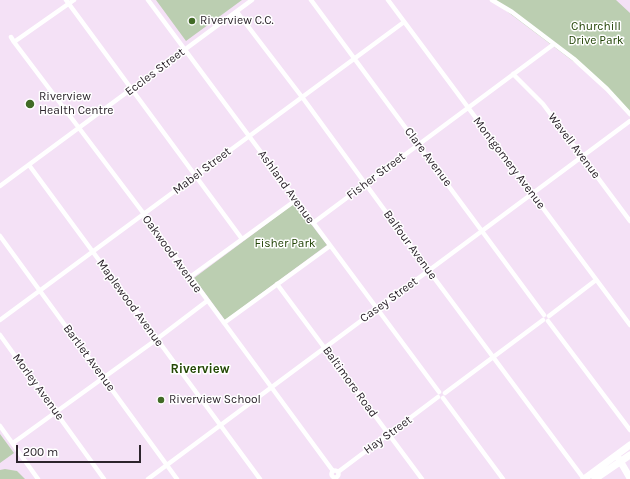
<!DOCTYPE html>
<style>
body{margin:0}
#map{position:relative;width:630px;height:479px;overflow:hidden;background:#f4e1f6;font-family:Karla,sans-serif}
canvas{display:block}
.scale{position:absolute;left:16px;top:445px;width:125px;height:18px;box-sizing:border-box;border:2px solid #2c242c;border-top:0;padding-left:5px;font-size:12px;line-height:14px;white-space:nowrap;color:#2c242c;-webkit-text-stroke:3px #fff;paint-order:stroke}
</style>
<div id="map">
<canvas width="630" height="479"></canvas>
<div class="scale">200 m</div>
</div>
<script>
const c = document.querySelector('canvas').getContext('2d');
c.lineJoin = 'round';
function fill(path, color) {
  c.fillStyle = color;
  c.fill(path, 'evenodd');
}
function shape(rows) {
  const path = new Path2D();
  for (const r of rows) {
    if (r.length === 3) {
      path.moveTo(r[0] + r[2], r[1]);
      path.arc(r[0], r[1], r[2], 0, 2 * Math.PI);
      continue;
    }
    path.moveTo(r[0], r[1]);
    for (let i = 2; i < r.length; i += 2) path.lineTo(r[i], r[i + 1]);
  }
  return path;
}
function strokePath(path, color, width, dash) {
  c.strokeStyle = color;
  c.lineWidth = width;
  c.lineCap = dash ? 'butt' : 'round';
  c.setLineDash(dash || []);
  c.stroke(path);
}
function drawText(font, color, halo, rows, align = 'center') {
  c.font = font + ' Karla,sans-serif';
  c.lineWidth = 3;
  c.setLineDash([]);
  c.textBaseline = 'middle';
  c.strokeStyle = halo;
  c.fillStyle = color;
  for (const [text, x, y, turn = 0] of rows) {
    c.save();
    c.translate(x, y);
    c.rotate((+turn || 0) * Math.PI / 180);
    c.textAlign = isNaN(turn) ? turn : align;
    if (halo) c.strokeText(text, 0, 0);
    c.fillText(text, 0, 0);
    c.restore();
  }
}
fill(shape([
 [156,0,242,0,186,41],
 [492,0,616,0,630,13,630,114,590,74],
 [295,203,327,245,225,320,194,278],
 [0,434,14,453,0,463],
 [5,469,17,471,25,479,0,479,0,470]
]), '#bbceb1');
strokePath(shape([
 [66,0,242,239],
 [148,0,439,392],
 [311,0,544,315],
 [388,0,630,325],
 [492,0,512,12,574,59,607,89,630,114],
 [237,12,305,101,429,271,584,479],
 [11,37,14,42,144,214,333,471],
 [14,42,74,0],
 [513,74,543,104,630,221],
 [29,165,260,479],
 [0,186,252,0],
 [313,223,554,44],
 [0,236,177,479],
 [190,277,296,200],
 [277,284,422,479],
 [549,316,596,280],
 [0,320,404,22],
 [548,321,630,430],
 [224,323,330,246],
 [0,335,104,479],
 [445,393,543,320],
 [443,398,503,479],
 [0,426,38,479],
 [13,443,153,342,207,301],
 [335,474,3.5],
 [338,472,438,397],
 [148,479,630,121]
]), '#fff', 4.5);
strokePath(shape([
 [619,459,630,478],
 [584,479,630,445],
 [595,479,630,455]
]), '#fff', 7);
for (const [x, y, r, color] of [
 [192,21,4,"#416a26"],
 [30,104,5,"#416a26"],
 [161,400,4,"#416a26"]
]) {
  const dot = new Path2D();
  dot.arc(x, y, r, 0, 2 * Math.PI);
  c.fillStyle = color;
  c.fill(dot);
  strokePath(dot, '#fff', 1.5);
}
drawText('12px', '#2c242c', '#fff', [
 ["Riverview C.C.",200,21],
 ["Riverview",39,97],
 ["Health Centre",39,111],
 ["Riverview School",169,400]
], 'left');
drawText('12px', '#214305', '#fff', [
 ["Churchill",596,27],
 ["Drive Park",596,41],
 ["Fisher Park",285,244]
]);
drawText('12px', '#2c242c', '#fff', [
 ["Eccles Street",155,72,-37],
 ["Wavell Avenue",574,146,53],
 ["Clare Avenue",428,157,53],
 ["Montgomery Avenue",509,163,53],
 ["Mabel Street",202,171,-37],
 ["Fisher Street",376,176,-37],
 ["Ashland Avenue",286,187,54],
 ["Balfour Avenue",410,245,54],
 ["Oakwood Avenue",172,254,54],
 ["Casey Street",389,300,-36],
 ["Maplewood Avenue",130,303,54],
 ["Bartlet Avenue",89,358,54],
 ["Baltimore Road",350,382,54],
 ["Morley Avenue",38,387,54],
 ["Hay Street",388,435,-36]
]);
drawText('bold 13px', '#254906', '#fff', [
 ["Riverview",200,369]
]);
</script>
